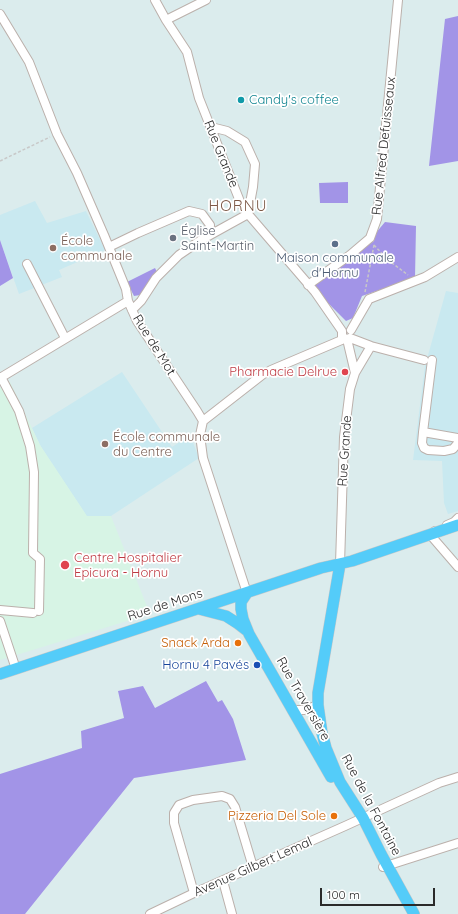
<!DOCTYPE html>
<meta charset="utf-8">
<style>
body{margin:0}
#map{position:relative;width:458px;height:914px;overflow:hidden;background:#dbeced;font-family:Quicksand,sans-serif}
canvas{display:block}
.scale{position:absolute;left:320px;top:888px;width:115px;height:18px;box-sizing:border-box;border:2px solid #2a2a2a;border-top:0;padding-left:5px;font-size:12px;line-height:14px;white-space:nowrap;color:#2a2a2a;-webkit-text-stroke:3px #fff;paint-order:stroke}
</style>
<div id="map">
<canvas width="458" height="914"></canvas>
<div class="scale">100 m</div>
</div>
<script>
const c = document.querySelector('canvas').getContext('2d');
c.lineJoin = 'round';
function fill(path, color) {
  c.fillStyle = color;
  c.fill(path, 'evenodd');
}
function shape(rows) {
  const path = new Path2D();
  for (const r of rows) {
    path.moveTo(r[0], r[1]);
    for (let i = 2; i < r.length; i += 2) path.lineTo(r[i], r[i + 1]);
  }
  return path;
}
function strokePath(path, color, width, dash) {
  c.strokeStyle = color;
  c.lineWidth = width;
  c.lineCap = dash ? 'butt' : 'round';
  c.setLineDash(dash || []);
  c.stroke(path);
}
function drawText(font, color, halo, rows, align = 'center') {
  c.font = font + ' Quicksand,sans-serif';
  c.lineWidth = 3.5;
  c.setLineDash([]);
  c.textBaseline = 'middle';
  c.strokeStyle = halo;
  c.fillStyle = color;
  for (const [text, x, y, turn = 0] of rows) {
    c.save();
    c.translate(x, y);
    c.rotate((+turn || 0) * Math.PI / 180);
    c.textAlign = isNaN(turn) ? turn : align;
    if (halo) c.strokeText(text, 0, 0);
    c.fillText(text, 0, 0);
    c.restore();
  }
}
fill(shape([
 [35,201,47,223,86,211,105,250,59,270,62,277,19,294,0,240,0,215],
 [446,291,458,293,458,511,448,514,444,503,442,461,413,460,425,366],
 [122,372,172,447,186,438,189,442,192,440,199,458,111,516,87,517,41,447,32,428]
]), '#c9e9f0');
fill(shape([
 [10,382,40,445,87,516,111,516,150,614,0,660,0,388]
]), '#d7f4e5');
fill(shape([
 [458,16,458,161,429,166,445,19],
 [348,182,348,203,320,203,319,183],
 [385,222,416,226,415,278,362,296,353,318,346,321,311,286,374,241,375,234],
 [0,240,13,278,0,286],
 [155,268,157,272,140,295,134,296,127,282],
 [206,681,218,702,222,700,233,719,246,760,134,778,25,914,0,914,0,774,82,748,81,731,124,718,118,691,143,686,155,708]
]), '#a294e7');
const minor = shape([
 [155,0,166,20,187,52,199,98,241,204,248,214,315,292,342,331,342,337,347,339,355,373,350,389,344,437,340,564],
 [0,14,29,62,57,134,77,173,104,235,126,289,128,301,137,321,197,411,203,421,200,435,203,458,247,593],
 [166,20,206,0],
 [211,127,227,131,245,142,255,164,253,187,248,214],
 [109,247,138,233,189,211,202,214,210,225,208,236],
 [27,264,65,338],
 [308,285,350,255,370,238,377,219,398,0],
 [132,310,141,301,156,278,179,255,201,240,248,214],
 [351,330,369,299,425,277,458,257],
 [350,338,371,346,424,360],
 [432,360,423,432,458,438],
 [355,373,371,346],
 [1,377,19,411,30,446,34,472,33,553,40,559,39,611],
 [0,378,128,301],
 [203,421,262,375,271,370,344,339],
 [423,432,422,443,424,448,428,450,444,451,453,449,458,443],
 [447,525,454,522,458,518],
 [435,531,431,534,433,538,458,567],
 [0,610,33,613],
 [0,621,16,669],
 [293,710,304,710,318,705],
 [383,867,458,843],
 [223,881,232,914],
 [194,893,174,823,174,813,179,805,193,800,222,796,230,799,235,807,253,867],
 [150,914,194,893,345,826,439,783,458,777]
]);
const major = shape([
 [340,564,318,693,318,705,322,733,326,748,340,782,363,818,381,854,414,914],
 [247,593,241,602,241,609,243,619,249,634,331,777],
 [199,609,226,616,237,623,246,630],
 [0,674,321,568,352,561,458,525]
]);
strokePath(minor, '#bbb0ab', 10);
strokePath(major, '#c8c8c8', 12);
strokePath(shape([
 [0,161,50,137],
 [374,245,388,260,408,275],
 [365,292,374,245]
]), '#c8c8c8', 1.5, [3, 2]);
strokePath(minor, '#fff', 8);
strokePath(major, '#54ccf9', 11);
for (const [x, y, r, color] of [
 [241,100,4,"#0f9aa8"],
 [173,238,4,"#6b7280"],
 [335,244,4,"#5c6f8a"],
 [53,248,4,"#8d6e63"],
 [345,372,4,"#e0444e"],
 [105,444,4,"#8d6e63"],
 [65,565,5,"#e0444e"],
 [238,643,4,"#e8710a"],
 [257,665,4,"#1a4fb4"],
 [334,816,4,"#e8710a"]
]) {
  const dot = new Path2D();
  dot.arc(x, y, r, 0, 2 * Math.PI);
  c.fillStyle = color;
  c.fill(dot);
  strokePath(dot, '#fff', 1.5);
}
drawText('13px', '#0d838f', '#fff', [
 ["Candy's coffee",249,100]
], 'left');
drawText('13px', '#2a2a2a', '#fff', [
 ["Rue Alfred Defuisseaux",384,146,-84],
 ["Rue Grande",221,154,68],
 ["Rue de Mot",154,345,58],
 ["Rue Grande",345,451,-86],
 ["Rue de Mons",165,605,-18],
 ["Rue Traversière",303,699,60],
 ["Rue de la Fontaine",371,805,62],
 ["Avenue Gilbert Lemal",253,867,-24]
]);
drawText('13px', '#5b616d', '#fff', [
 ["Église",181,231],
 ["Saint-Martin",181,246]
], 'left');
drawText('13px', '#785e54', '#fff', [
 ["École",61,241],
 ["communale",61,256],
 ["École communale",113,437],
 ["du Centre",113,452]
], 'left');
drawText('13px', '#4e5e75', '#fff', [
 ["Maison communale",335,258],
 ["d'Hornu",335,273]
]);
drawText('13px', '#be3a42', '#fff', [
 ["Pharmacie Delrue",337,372],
 ["Centre Hospitalier",74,558,"left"],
 ["Epicura - Hornu",74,573,"left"]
], 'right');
drawText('13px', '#c56008', '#fff', [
 ["Snack Arda",230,643],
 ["Pizzeria Del Sole",326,816]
], 'right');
drawText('13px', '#164399', '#fff', [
 ["Hornu 4 Pavés",249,665]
], 'right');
c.letterSpacing = '1px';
drawText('15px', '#7d5947', '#fff', [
 ["HORNU",238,206]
]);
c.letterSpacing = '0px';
</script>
